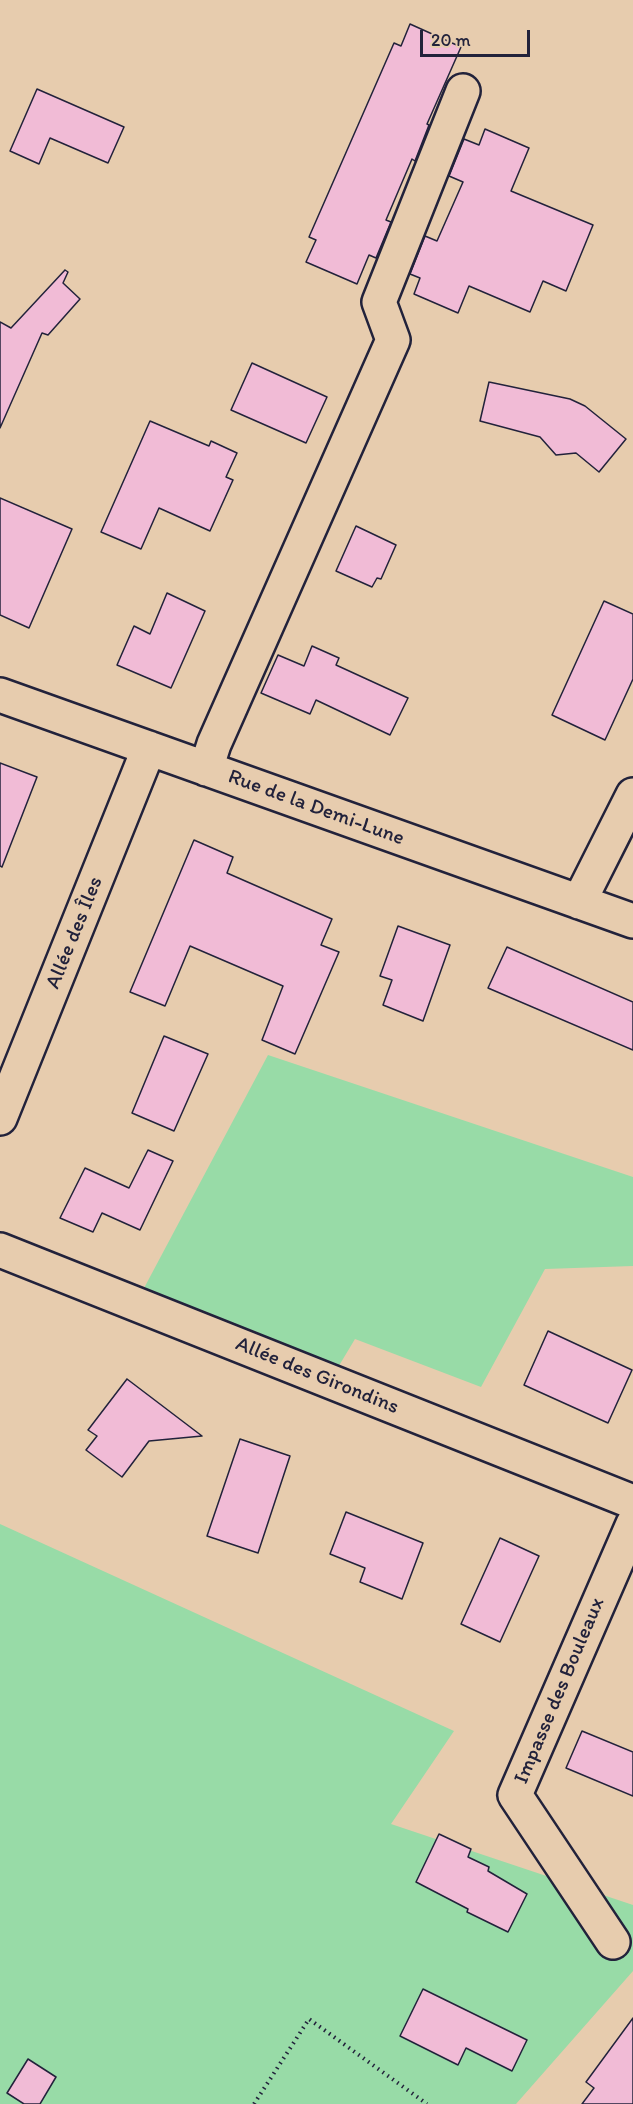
<!DOCTYPE html>
<meta charset="utf-8">
<style>
body{margin:0}
#map{position:relative;width:633px;height:2104px;overflow:hidden;background:#e7ccae;font-family:Itim,sans-serif}
canvas{display:block}
.scale{position:absolute;left:420px;top:30px;width:110px;height:27px;box-sizing:border-box;border:3px solid #22223b;border-top:0;padding-left:8px;font-size:18px;line-height:21px;white-space:nowrap;color:#22223b;-webkit-text-stroke:4px #e7ccae;paint-order:stroke}
</style>
<div id="map">
<canvas width="633" height="2104"></canvas>
<div class="scale">20 m</div>
</div>
<script>
const c = document.querySelector('canvas').getContext('2d');
c.lineJoin = 'round';
function fill(path, color) {
  c.fillStyle = color;
  c.fill(path, 'evenodd');
}
function shape(rows) {
  const path = new Path2D();
  for (const r of rows) {
    path.moveTo(r[0], r[1]);
    for (let i = 2; i < r.length; i += 2) path.lineTo(r[i], r[i + 1]);
  }
  return path;
}
function strokePath(path, color, width, dash) {
  c.strokeStyle = color;
  c.lineWidth = width;
  c.lineCap = dash ? 'butt' : 'round';
  c.setLineDash(dash || []);
  c.stroke(path);
}
function drawText(font, color, halo, rows, align = 'center') {
  c.font = font + ' Itim,sans-serif';
  c.lineWidth = 4.5;
  c.setLineDash([]);
  c.textBaseline = 'middle';
  c.strokeStyle = halo;
  c.fillStyle = color;
  for (const [text, x, y, turn = 0] of rows) {
    c.save();
    c.translate(x, y);
    c.rotate((+turn || 0) * Math.PI / 180);
    c.textAlign = isNaN(turn) ? turn : align;
    if (halo) c.strokeText(text, 0, 0);
    c.fillText(text, 0, 0);
    c.restore();
  }
}
fill(shape([
 [268,1055,633,1177,633,1266,545,1269,481,1387,355,1339,337,1369,143,1290],
 [0,1524,454,1731,391,1824,633,1905,633,1971,516,2104,0,2104]
]), '#98dba7');
const building = shape([
 [410,24,461,47,427,124,429,125,415,161,412,159,386,220,391,222,376,258,369,255,357,284,306,262,316,240,309,237,394,43,401,46,410,24],
 [37,89,124,127,108,163,50,138,39,164,10,151,37,89],
 [485,129,529,148,511,191,593,225,566,291,543,281,530,312,469,286,458,313,414,294,420,278,410,274,425,236,437,241,463,182,449,176,464,139,479,145,485,129],
 [65,270,68,272,63,283,80,299,48,335,42,333,0,428,0,322,11,328,65,270],
 [252,363,327,397,306,443,231,410,252,363],
 [489,382,570,399,585,406,626,439,599,472,576,453,556,455,540,437,480,421,489,382],
 [150,421,209,446,211,441,237,453,226,477,233,480,210,531,159,508,141,549,101,532,150,421],
 [0,498,72,529,29,628,0,615,0,498],
 [356,526,396,545,381,579,377,578,372,587,336,571,356,526],
 [167,593,205,611,171,688,117,665,134,626,150,634,167,593],
 [604,601,633,614,633,679,605,740,552,715,604,601],
 [312,646,339,658,336,665,408,698,390,735,316,700,310,714,261,693,278,655,304,666,312,646],
 [0,763,37,777,2,867,0,866,0,763],
 [194,840,233,857,227,873,332,919,321,945,339,952,295,1054,262,1040,283,986,190,946,165,1006,130,992,194,840],
 [398,926,450,945,423,1021,383,1005,392,980,380,976,398,926],
 [507,947,633,1002,633,1050,488,988,507,947],
 [164,1036,208,1054,174,1131,132,1113,164,1036],
 [148,1150,173,1161,140,1230,102,1213,93,1232,60,1218,85,1168,129,1188,148,1150],
 [548,1331,632,1370,608,1423,524,1385,548,1331],
 [127,1379,202,1436,149,1441,122,1477,86,1450,97,1436,88,1430,127,1379],
 [240,1439,290,1456,258,1553,207,1536,240,1439],
 [346,1512,423,1543,402,1599,360,1582,365,1568,330,1554,346,1512],
 [500,1538,539,1556,500,1642,461,1624,500,1538],
 [582,1731,633,1752,633,1796,566,1768,582,1731],
 [439,1834,471,1849,468,1857,489,1867,488,1871,527,1894,508,1932,467,1912,468,1909,416,1882,439,1834],
 [423,1989,527,2040,512,2071,466,2048,458,2065,400,2036,423,1989],
 [633,2018,633,2104,582,2104,594,2088,586,2082,633,2018],
 [28,2059,56,2077,40,2104,24,2104,7,2093,28,2059]
]);
fill(building, '#f1bbd6');
strokePath(building, '#22223b', 1.5);
const street = shape([
 [0,695,633,921],
 [206,769,214,744,393,340,379,302,463,91],
 [579,902,633,795],
 [0,1118,149,748],
 [0,1250,633,1502],
 [613,1942,515,1795,633,1524]
]);
strokePath(street, '#22223b', 38);
strokePath(shape([
 [254,2104,309,2019,427,2104]
]), '#22223b', 4, [1.5, 4.5]);
strokePath(street, '#e7ccae', 33);
drawText('21px', '#22223b', '#e7ccae', [
 ["Rue de la Demi-Lune",316,808,20],
 ["Allée des Îles",75,933,-68],
 ["Allée des Girondins",317,1376,22],
 ["Impasse des Bouleaux",560,1691,-67]
]);
</script>
